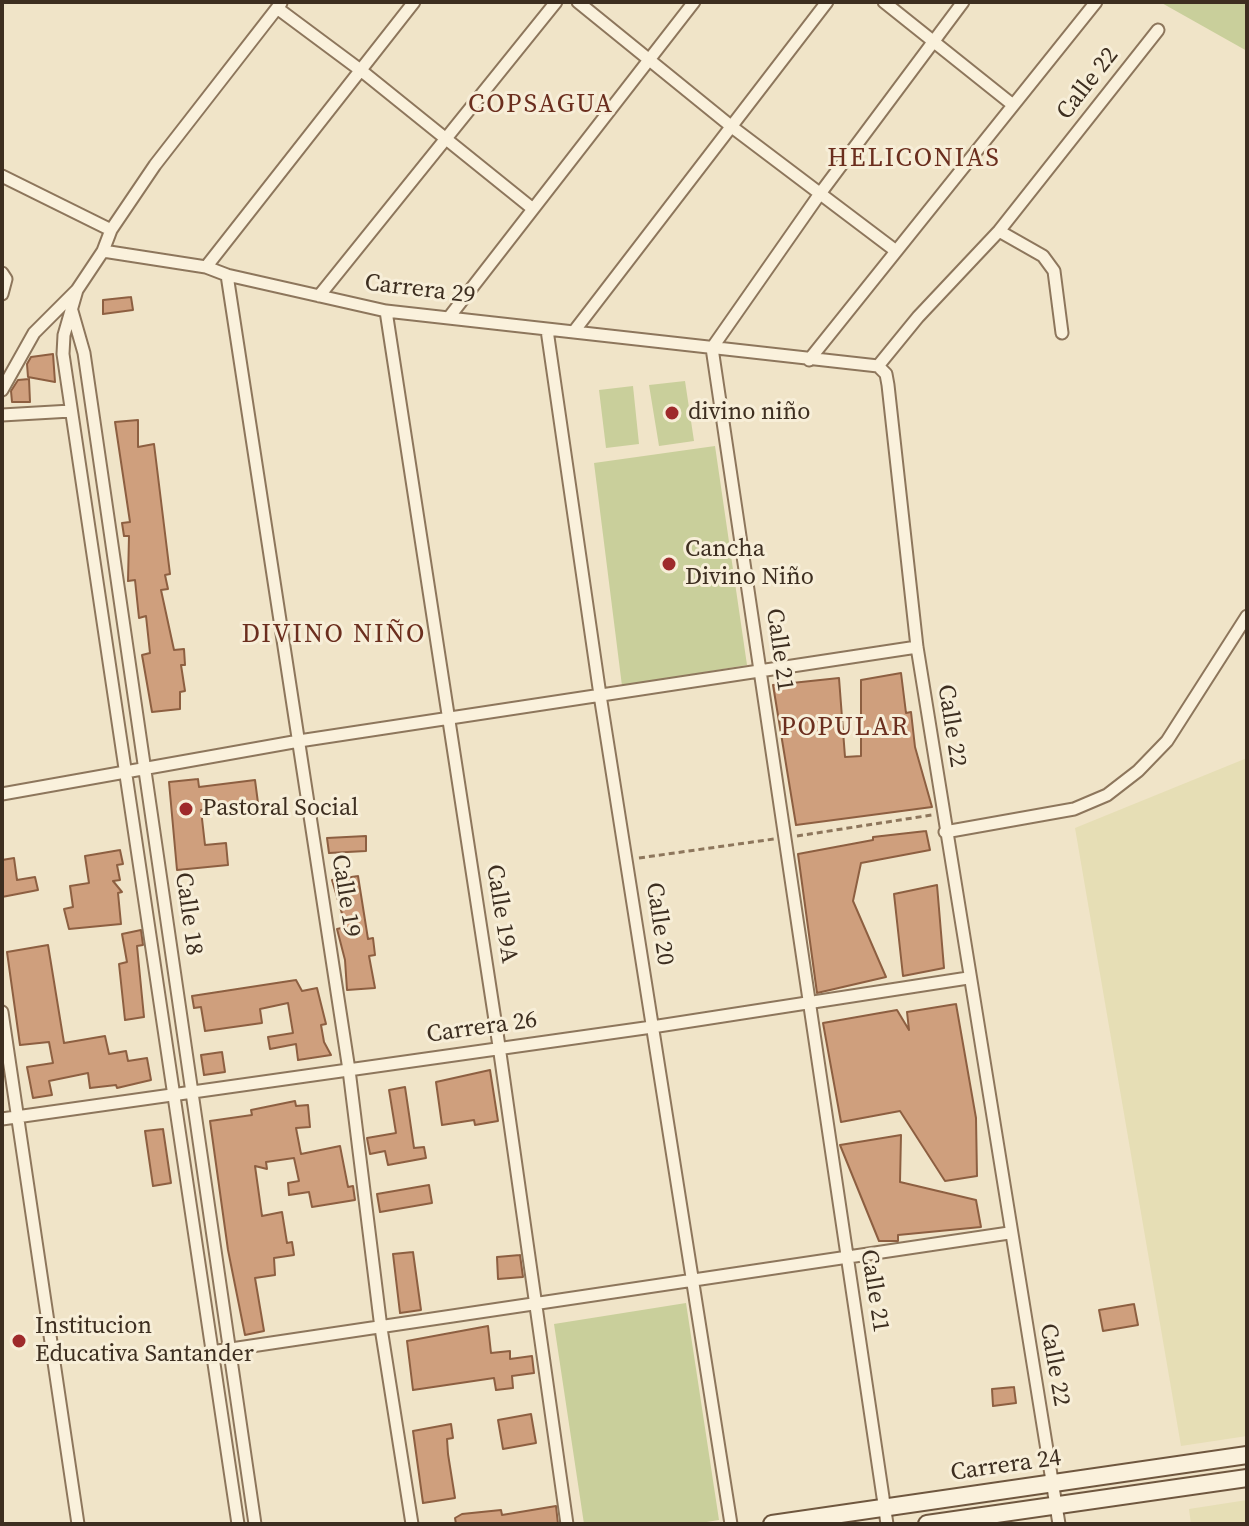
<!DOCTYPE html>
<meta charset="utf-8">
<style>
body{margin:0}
#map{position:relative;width:1249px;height:1526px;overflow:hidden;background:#f0e4c8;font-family:"Source Serif 4",serif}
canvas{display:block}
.frame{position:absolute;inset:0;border:4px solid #3d2e20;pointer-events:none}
</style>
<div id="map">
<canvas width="1249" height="1526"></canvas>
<div class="frame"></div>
</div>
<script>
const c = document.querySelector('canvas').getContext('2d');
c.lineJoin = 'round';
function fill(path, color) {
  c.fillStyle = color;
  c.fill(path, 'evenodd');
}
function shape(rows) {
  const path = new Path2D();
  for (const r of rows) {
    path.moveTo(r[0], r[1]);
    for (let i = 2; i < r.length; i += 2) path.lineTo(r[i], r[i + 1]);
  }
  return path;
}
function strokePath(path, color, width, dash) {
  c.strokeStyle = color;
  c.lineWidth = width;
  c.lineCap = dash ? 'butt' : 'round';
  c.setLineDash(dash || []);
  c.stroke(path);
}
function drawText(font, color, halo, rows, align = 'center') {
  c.font = font + ' "Source Serif 4",serif';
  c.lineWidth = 6;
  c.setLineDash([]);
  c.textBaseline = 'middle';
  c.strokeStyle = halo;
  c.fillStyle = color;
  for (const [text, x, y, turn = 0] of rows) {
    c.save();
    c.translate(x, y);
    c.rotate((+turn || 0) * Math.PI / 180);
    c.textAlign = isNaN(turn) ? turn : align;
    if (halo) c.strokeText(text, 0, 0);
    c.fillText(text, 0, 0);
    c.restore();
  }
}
fill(shape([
 [1247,758,1247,1436,1181,1446,1075,828],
 [1247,1500,1247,1524,1191,1524,1189,1509]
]), '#e6deb5');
fill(shape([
 [1160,2,1247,2,1247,51],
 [685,381,694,441,659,446,649,385],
 [633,386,639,444,606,448,599,390],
 [715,446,747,665,622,686,594,463],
 [686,1303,719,1520,694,1524,584,1524,554,1324]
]), '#c9cf9b');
const building = shape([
 [131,297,133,310,103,314,103,300,131,297],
 [53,354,55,382,28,377,27,364,31,357,53,354],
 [29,379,30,402,12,402,11,391,18,380,29,379],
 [138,420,138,447,154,444,170,574,165,575,168,589,161,590,174,650,184,649,185,665,181,665,185,691,180,692,180,709,152,712,142,655,150,653,146,616,139,618,135,580,128,581,129,536,124,536,122,523,130,522,115,422,138,420],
 [901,673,906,713,911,712,915,747,932,807,796,825,773,685,839,678,845,757,861,756,861,680,901,673],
 [198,779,199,787,255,780,258,803,201,810,205,845,226,843,228,865,177,870,169,782,198,779],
 [926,831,930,850,861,863,853,901,886,977,817,993,798,854,873,840,873,837,926,831],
 [366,836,366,851,329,853,327,838,366,836],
 [120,850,123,864,117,865,120,880,113,881,122,892,118,893,121,924,69,929,64,909,73,907,70,886,89,883,85,856,120,850],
 [14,858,17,880,35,877,38,890,2,897,2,860,14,858],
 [358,876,368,939,373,938,375,955,369,956,375,988,347,990,345,960,337,929,346,927,332,880,358,876],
 [937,885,944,968,903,976,894,894,937,885],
 [141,930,143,945,137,946,144,1017,125,1020,119,964,127,962,122,934,141,930],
 [48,945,64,1043,105,1036,109,1054,126,1051,128,1061,147,1058,151,1080,117,1088,116,1085,90,1088,88,1073,49,1081,52,1095,33,1098,27,1067,53,1063,49,1042,20,1045,7,952,48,945],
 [296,980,302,991,317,988,326,1024,321,1025,324,1042,331,1055,298,1060,296,1044,270,1049,268,1037,293,1033,288,1003,260,1009,262,1023,205,1031,201,1007,194,1008,192,996,296,980],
 [956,1004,976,1118,977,1176,945,1181,900,1111,841,1122,823,1023,897,1010,909,1030,907,1012,956,1004],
 [222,1052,225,1072,204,1075,201,1055,222,1052],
 [490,1070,498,1121,475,1125,474,1120,442,1125,436,1082,490,1070],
 [405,1087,414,1148,424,1147,426,1158,388,1165,385,1151,370,1154,367,1138,396,1133,389,1090,405,1087],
 [295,1101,296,1106,308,1105,310,1127,296,1128,301,1154,340,1146,348,1187,353,1186,355,1200,312,1207,309,1192,289,1195,288,1183,299,1181,294,1158,266,1162,267,1169,255,1166,262,1216,282,1212,287,1243,292,1242,294,1255,274,1258,275,1275,255,1278,264,1331,245,1335,228,1250,210,1121,252,1115,251,1110,295,1101],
 [163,1129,171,1183,153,1186,145,1131,163,1129],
 [901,1135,900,1182,976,1200,981,1227,898,1235,898,1241,879,1241,840,1145,901,1135],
 [429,1185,432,1203,380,1212,377,1194,429,1185],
 [413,1252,421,1310,400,1313,393,1254,413,1252],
 [520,1255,523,1277,498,1279,497,1257,520,1255],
 [1134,1304,1138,1325,1103,1331,1099,1310,1134,1304],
 [488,1326,491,1353,510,1351,510,1359,532,1356,534,1373,512,1376,513,1388,496,1390,494,1378,413,1390,407,1341,488,1326],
 [1014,1387,1016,1403,993,1406,992,1389,1014,1387],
 [531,1414,536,1443,503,1449,498,1420,531,1414],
 [451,1424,453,1438,447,1439,448,1454,455,1498,423,1503,413,1431,451,1424],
 [556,1506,558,1524,456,1524,455,1518,462,1514,501,1510,502,1515,556,1506]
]);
fill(building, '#cf9f7d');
strokePath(building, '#8d5f41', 2);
const street = shape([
 [578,2,732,127,896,251],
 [884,2,1013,105],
 [277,8,363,72,533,209],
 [2,176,111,230,103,251,77,290,34,333,2,390],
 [111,230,155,165,281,3],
 [999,231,1043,256,1054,271,1062,333],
 [103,251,206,267,227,275,386,311,878,366],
 [206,267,414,2],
 [2,273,6,279,2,294],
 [227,275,349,1070,381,1328,412,1524],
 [77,290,64,335,63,354,238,1524],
 [319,296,556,2],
 [72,311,84,353,255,1524],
 [386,311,499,1046,567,1524],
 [450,316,694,2],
 [547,330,600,695,731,1524],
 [575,330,827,2],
 [809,360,1096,2],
 [878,366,886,374,888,385,917,647,1059,1524],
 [878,366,918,317,999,231,1158,30],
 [2,415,71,411],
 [2,794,299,741,917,647],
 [945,832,1074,809,1107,795,1138,771,1167,741,1247,616],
 [2,1012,78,1524],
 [2,1119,652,1027,968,978],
 [211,1352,1009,1233],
 [887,1524,712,348,819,195,963,2]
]);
const secondary = shape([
 [772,1524,1247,1455],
 [927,1524,1247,1478]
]);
strokePath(street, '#8d765c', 15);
strokePath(secondary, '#6f573f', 20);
strokePath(shape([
 [797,836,932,815],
 [639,858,774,839]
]), '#8d765c', 3, [6, 4]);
strokePath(street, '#faf1dc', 11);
strokePath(secondary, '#faf1dc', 16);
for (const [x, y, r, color] of [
 [672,413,8,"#9e2a2b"],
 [669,564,8,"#9e2a2b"],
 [186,809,8,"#9e2a2b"],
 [19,1341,8,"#9e2a2b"]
]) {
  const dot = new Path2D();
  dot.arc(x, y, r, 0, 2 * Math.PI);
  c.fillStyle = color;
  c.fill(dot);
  strokePath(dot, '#f7eed8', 3);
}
drawText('24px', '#3d2e20', '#f7eed8', [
 ["Calle 22",1088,84,-52],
 ["Carrera 29",420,290,7],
 ["Calle 21",779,650,82],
 ["Calle 22",951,726,81],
 ["Calle 19",345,896,81],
 ["Calle 18",188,914,82],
 ["Calle 19A",501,914,81],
 ["Calle 20",659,924,82],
 ["Carrera 26",482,1028,-8],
 ["Calle 21",874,1291,81],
 ["Calle 22",1054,1365,80],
 ["Carrera 24",1006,1466,-8]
]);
drawText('24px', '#3d2e20', '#f7eed8', [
 ["divino niño",688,413],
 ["Cancha",685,550],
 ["Divino Niño",685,578],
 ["Pastoral Social",202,809],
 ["Institucion",35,1327],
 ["Educativa Santander",35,1355]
], 'left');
c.letterSpacing = '2px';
drawText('26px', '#6b2e1e', '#f7eed8', [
 ["COPSAGUA",541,105],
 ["HELICONIAS",914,159],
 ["DIVINO NIÑO",334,635],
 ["POPULAR",845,728]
]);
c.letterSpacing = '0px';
</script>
